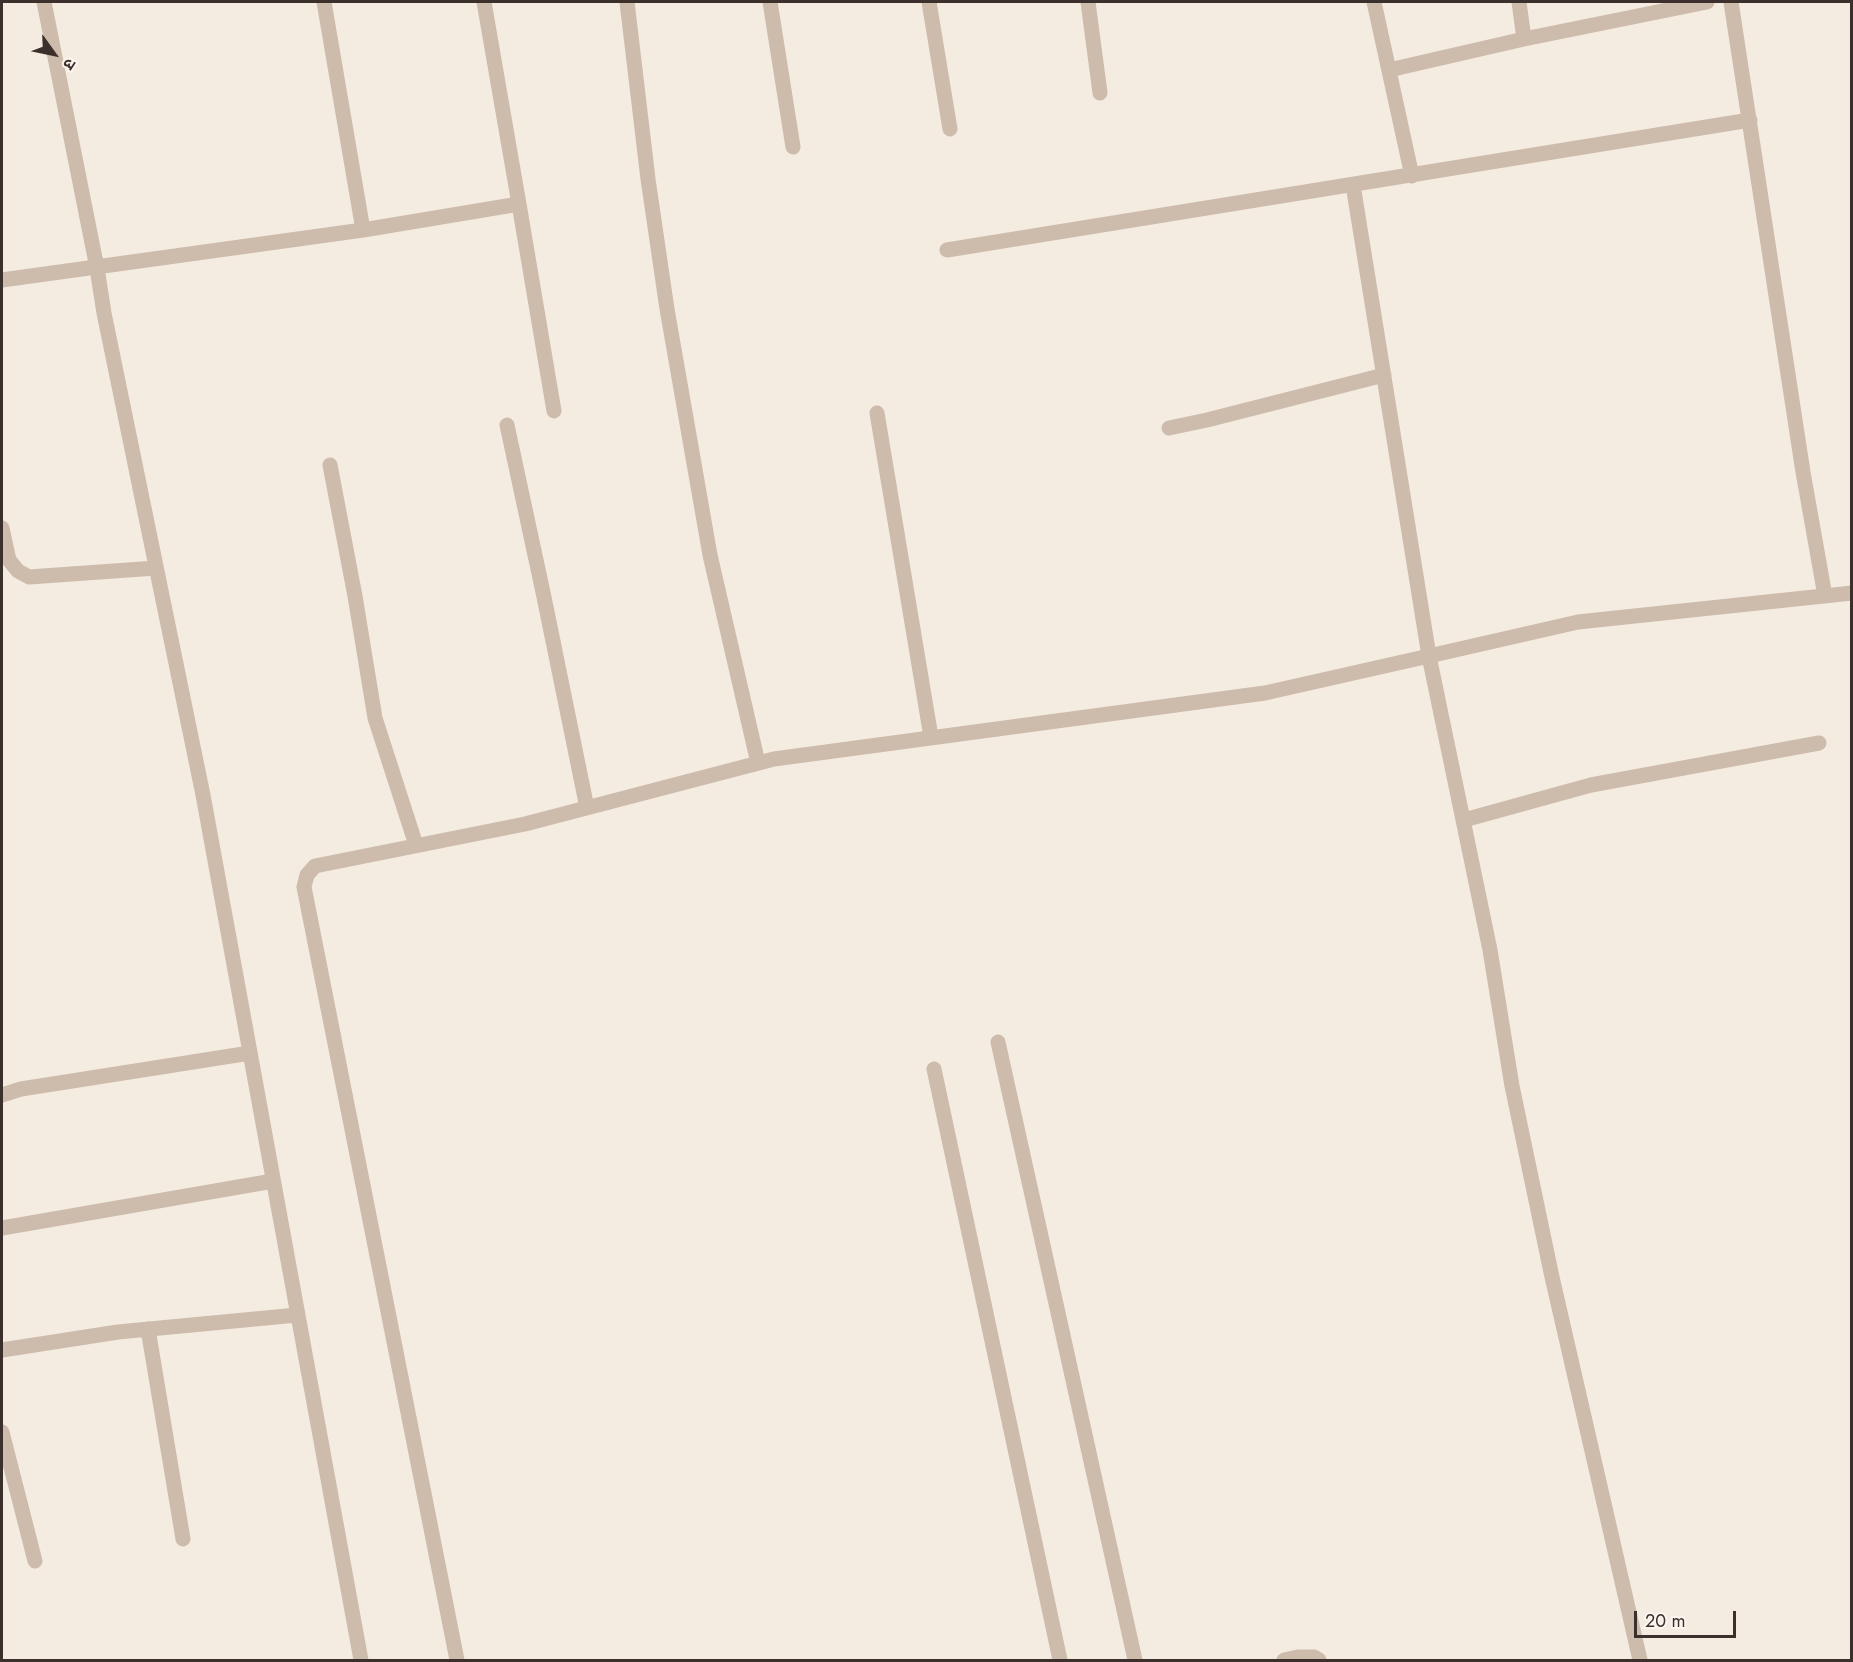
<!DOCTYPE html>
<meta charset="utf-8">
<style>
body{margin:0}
#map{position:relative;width:1853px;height:1662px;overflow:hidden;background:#f4ebe1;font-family:Jost,"Noto Sans Devanagari",sans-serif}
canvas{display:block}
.frame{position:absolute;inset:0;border:3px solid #3b302b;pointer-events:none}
.north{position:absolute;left:24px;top:24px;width:60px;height:60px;-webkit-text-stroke:4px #fbf5ee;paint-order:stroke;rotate:123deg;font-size:16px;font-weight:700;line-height:24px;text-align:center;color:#3b302b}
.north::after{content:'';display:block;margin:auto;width:21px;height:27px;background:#3b302b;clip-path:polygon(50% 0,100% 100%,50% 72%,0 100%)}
.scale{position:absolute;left:1634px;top:1611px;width:102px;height:27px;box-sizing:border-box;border:3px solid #3b302b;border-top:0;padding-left:8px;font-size:18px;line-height:21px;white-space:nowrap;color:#3b302b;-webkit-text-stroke:4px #fbf5ee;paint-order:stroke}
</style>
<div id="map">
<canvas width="1853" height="1662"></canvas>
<div class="frame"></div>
<div class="north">उ</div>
<div class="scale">20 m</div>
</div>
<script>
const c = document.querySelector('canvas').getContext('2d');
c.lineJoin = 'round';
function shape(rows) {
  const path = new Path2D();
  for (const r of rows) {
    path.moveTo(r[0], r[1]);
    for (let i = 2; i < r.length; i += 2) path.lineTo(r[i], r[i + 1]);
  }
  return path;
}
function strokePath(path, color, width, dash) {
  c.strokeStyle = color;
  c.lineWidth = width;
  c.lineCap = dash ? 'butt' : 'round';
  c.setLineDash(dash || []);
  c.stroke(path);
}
strokePath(shape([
 [998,1042,1135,1660],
 [934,1069,1060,1660],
 [1284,1660,1298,1657,1314,1657,1319,1660]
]), '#cdbbac', 15);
strokePath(shape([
 [44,2,97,268,104,313,203,795,361,1660],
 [324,2,363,230],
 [484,2,519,204],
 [627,2,648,179,667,309,710,555,758,763],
 [770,2,793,147],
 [929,2,950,129],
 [1088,2,1100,93],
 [1374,2,1412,176],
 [1519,2,1524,39],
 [1731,2,1803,472,1825,596],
 [1389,70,1524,39,1707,2],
 [1353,185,1429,656,1578,622,1852,593],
 [947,250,1750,120],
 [2,280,363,230,519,204,554,411],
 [877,413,931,737],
 [507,425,544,597,587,808],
 [1169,428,1207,420,1384,375],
 [330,465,355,596,375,718,416,845],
 [2,528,9,560,18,571,29,577,156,568],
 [1464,820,1591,785,1819,743],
 [2,1095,21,1089,250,1053],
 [2,1228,273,1181],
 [148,1329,183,1539],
 [2,1350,118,1332,297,1315],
 [2,1432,35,1561],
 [457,1660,304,887,307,875,315,866,525,824,774,759,1265,693,1429,656,1490,950,1512,1086,1552,1277,1640,1660]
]), '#cdbbac', 15);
</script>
